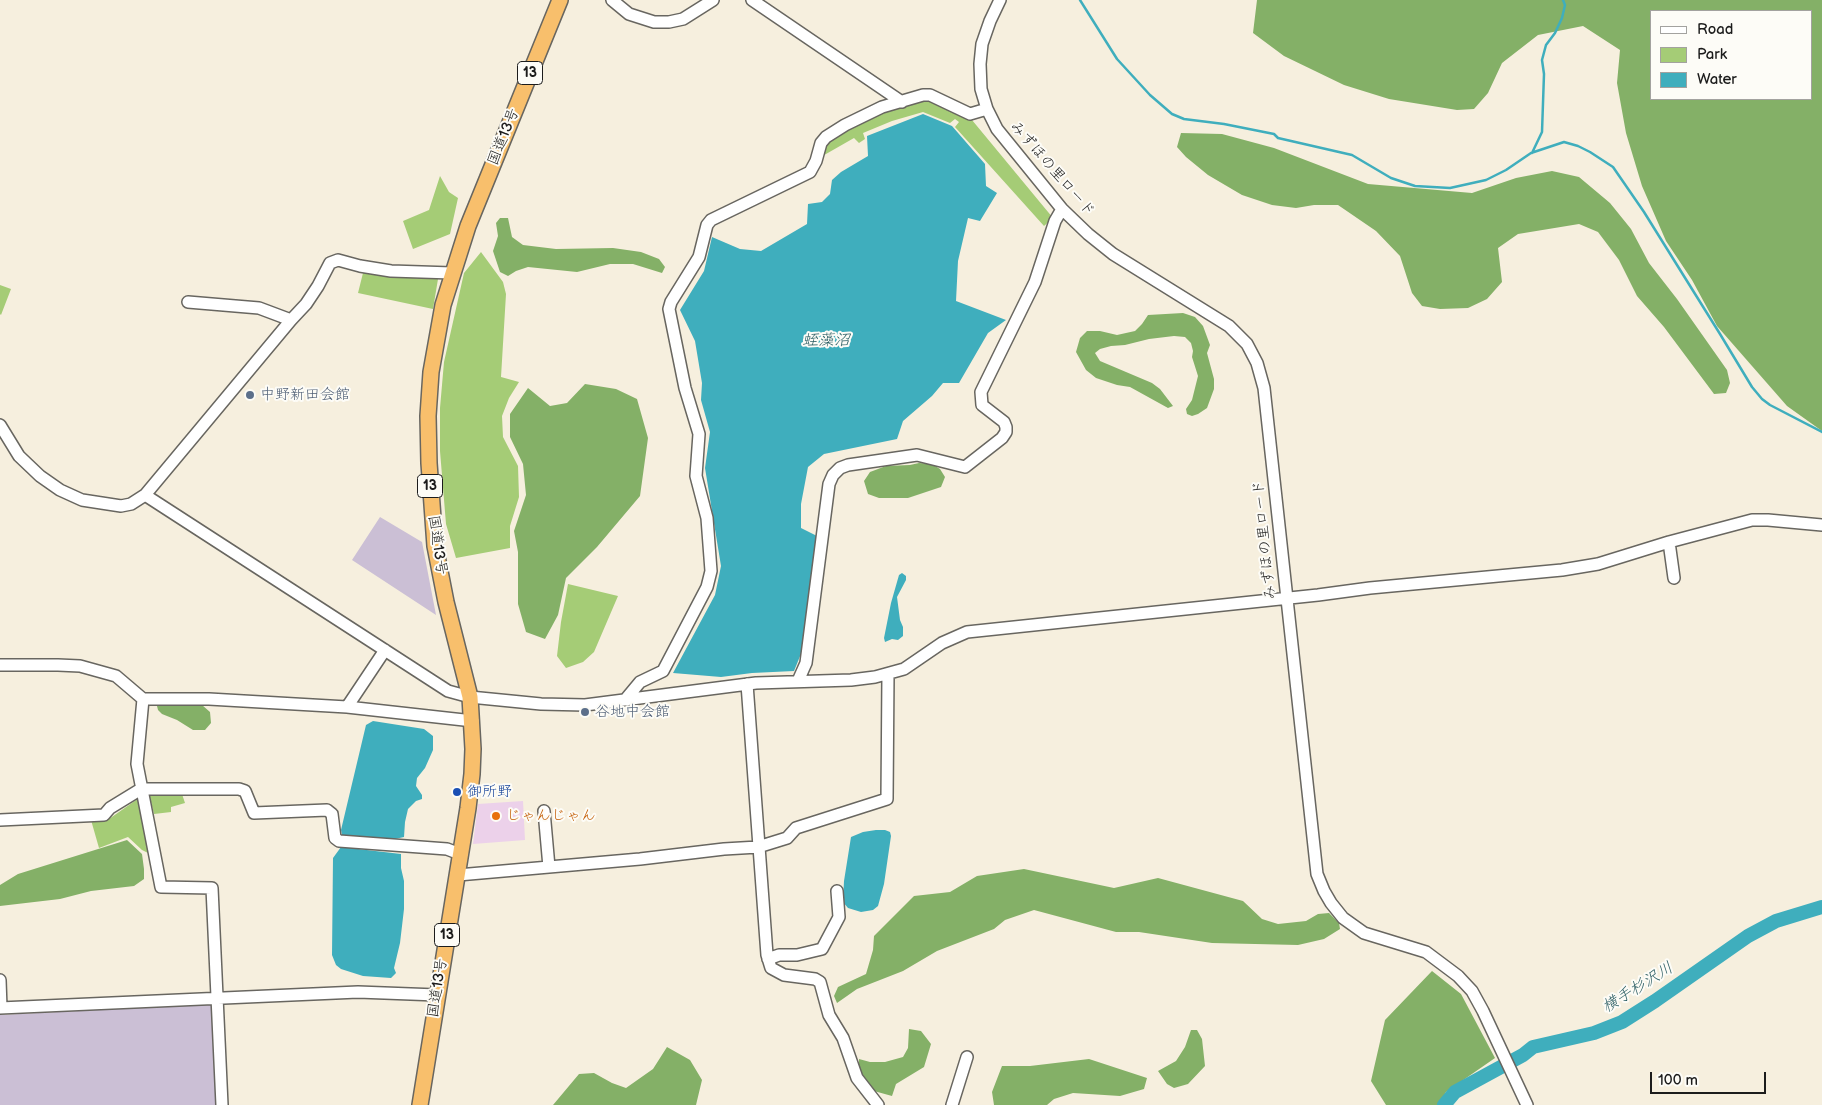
<!DOCTYPE html>
<meta charset="utf-8">
<style>
body{margin:0}
#map{position:relative;width:1822px;height:1105px;overflow:hidden;background:#f6efde;font-family:"Balsamiq Sans",sans-serif}
canvas{display:block}
.legend{position:absolute;left:1650px;top:10px;width:162px;height:90px;box-sizing:border-box;background:#fdfcf7;border:1px solid #a3a29f;margin:0;padding:6px 9px;list-style:none;font-size:15px;color:#1c1c1c}
.legend li{display:flex;align-items:center;gap:10px;height:25px}
.legend b{width:25px;border:1px solid #a3a29f}
.scale{position:absolute;left:1650px;top:1072px;width:116px;height:22px;box-sizing:border-box;border:2px solid #1c1c1c;border-top:0;padding-left:6px;font-size:15px;line-height:18px;white-space:nowrap;color:#1c1c1c;-webkit-text-stroke:4px #fdfcf7;paint-order:stroke}
</style>
<div id="map">
<canvas width="1822" height="1105"></canvas>
<ul class="legend">
<li><b style="height:6px;background:#fff"></b>Road</li>
<li><b style="height:14px;background:#a5cc76"></b>Park</li>
<li><b style="height:14px;background:#3faebd"></b>Water</li>
</ul>
<div class="scale">100 m</div>
</div>
<script>
const c = document.querySelector('canvas').getContext('2d');
c.lineJoin = 'round';
function fill(path, color) {
  c.fillStyle = color;
  c.fill(path, 'evenodd');
}
function shape(rows) {
  const path = new Path2D();
  for (const r of rows) {
    path.moveTo(r[0], r[1]);
    for (let i = 2; i < r.length; i += 2) path.lineTo(r[i], r[i + 1]);
  }
  return path;
}
function strokePath(path, color, width, dash) {
  c.strokeStyle = color;
  c.lineWidth = width;
  c.lineCap = dash ? 'butt' : 'round';
  c.setLineDash(dash || []);
  c.stroke(path);
}
function drawText(font, color, halo, rows, align = 'center') {
  c.font = font + ' "Balsamiq Sans","Klee One",sans-serif';
  c.lineWidth = 4;
  c.setLineDash([]);
  c.textBaseline = 'middle';
  c.strokeStyle = halo;
  c.fillStyle = color;
  for (const [text, x, y, turn = 0] of rows) {
    c.save();
    c.translate(x, y);
    c.rotate((+turn || 0) * Math.PI / 180);
    c.textAlign = isNaN(turn) ? turn : align;
    if (halo) c.strokeText(text, 0, 0);
    c.fillText(text, 0, 0);
    c.restore();
  }
}
fill(shape([
 [523,801,525,840,473,844,478,804]
]), '#ecd1ea');
fill(shape([
 [380,517,422,542,436,615,352,560],
 [213,1004,218,1105,0,1105,0,1015]
]), '#cbbfd5');
fill(shape([
 [930,99,931,102,953,113,958,112,967,115,972,120,1053,218,1044,226,955,127,959,122,955,119,950,123,923,112,892,121,863,133,865,139,859,143,854,138,819,158,824,144,865,118],
 [440,176,449,192,458,198,450,234,413,249,403,221,429,210],
 [481,252,503,282,506,294,501,377,519,382,509,398,502,416,503,437,518,466,519,497,510,526,510,548,456,558,446,524,440,451,440,408,444,362,464,273],
 [363,273,389,277,438,279,433,309,358,293],
 [0,285,11,289,1,315,0,314],
 [568,584,618,596,594,652,583,662,566,668,557,656,561,622],
 [149,794,182,794,185,803,171,807,171,812,154,814],
 [139,798,150,854,142,850,128,837,99,848,91,820,102,821,109,819]
]), '#a5cc76');
fill(shape([
 [1257,0,1822,0,1822,431,1787,406,1717,326,1692,280,1666,241,1642,186,1626,133,1617,83,1620,50,1583,26,1538,35,1502,63,1488,93,1474,109,1457,110,1389,99,1344,85,1284,56,1253,33],
 [1651,11,1811,11,1811,99,1651,99],
 [1181,133,1222,134,1274,148,1368,184,1472,193,1516,178,1552,171,1579,177,1610,203,1631,229,1649,263,1677,299,1727,370,1730,383,1726,393,1714,394,1664,327,1637,296,1619,260,1598,232,1579,224,1518,234,1498,248,1502,282,1487,299,1468,308,1440,309,1422,306,1412,293,1400,256,1376,231,1338,205,1314,205,1296,208,1272,205,1242,195,1208,175,1186,157,1177,147],
 [500,218,508,218,512,237,523,245,556,249,613,248,641,252,659,259,665,267,662,273,633,264,610,264,577,272,528,267,516,271,508,276,500,272,493,251,498,236,496,223],
 [1183,313,1195,317,1203,326,1210,345,1207,353,1214,379,1214,389,1207,408,1198,414,1192,416,1187,414,1186,409,1192,400,1198,376,1192,357,1193,351,1191,343,1185,337,1174,336,1149,339,1125,345,1111,346,1100,349,1095,353,1100,361,1152,383,1160,389,1173,406,1168,408,1130,387,1117,385,1096,378,1086,370,1076,352,1080,338,1087,331,1100,331,1117,335,1135,331,1142,324,1148,315],
 [585,384,616,389,637,399,648,438,640,496,597,547,566,578,558,615,545,639,526,632,518,604,518,552,514,531,526,495,523,464,510,437,510,414,528,388,550,406,567,403],
 [919,463,932,464,940,469,945,477,941,487,908,498,879,498,868,494,864,481,870,472,886,466,910,465],
 [181,703,202,705,210,712,211,723,205,730,193,730,177,720,162,714,158,710,157,706],
 [127,840,142,854,144,869,144,879,134,886,91,891,60,899,0,906,0,885,18,874],
 [1024,869,1114,888,1158,878,1243,901,1262,919,1278,924,1306,921,1318,914,1329,913,1339,923,1340,929,1324,939,1298,945,1212,943,1139,932,1116,932,1034,910,1005,920,994,929,937,951,903,971,857,989,837,1003,834,996,838,987,866,974,873,950,874,936,914,896,950,892,977,876],
 [1432,971,1461,994,1495,1058,1446,1092,1438,1105,1386,1105,1371,1081,1385,1020],
 [909,1029,921,1031,931,1044,924,1067,896,1084,892,1096,874,1091,859,1072,859,1059,870,1062,885,1062,903,1057,908,1048],
 [1191,1030,1197,1030,1202,1039,1205,1066,1188,1084,1174,1088,1167,1084,1158,1071,1176,1061,1185,1047],
 [667,1047,690,1060,702,1080,696,1105,553,1105,579,1074,594,1073,612,1083,626,1088,653,1069],
 [1089,1059,1147,1078,1144,1089,1120,1096,1073,1093,1054,1099,1047,1105,994,1105,992,1092,1002,1066,1030,1066]
]), '#84b067');
fill(shape([
 [923,114,952,126,985,164,986,186,997,193,980,221,968,218,958,261,956,301,1006,320,988,333,959,383,943,383,932,396,903,421,897,439,824,454,808,467,801,504,801,528,817,536,807,639,794,671,752,673,721,677,673,673,715,595,721,566,705,468,710,432,701,400,702,383,695,341,680,310,704,271,712,237,740,249,761,251,807,224,808,204,822,202,830,194,832,180,841,172,868,156,867,136],
 [902,573,906,576,906,580,897,597,900,620,903,627,903,636,898,640,892,639,885,642,884,638,891,603,899,575],
 [373,721,424,729,433,736,433,750,425,768,417,778,416,786,422,795,422,799,416,801,408,809,405,822,404,837,395,839,347,838,342,835,341,830,366,725],
 [876,830,885,830,890,832,891,836,884,884,878,906,873,910,861,912,848,908,843,902,844,881,851,837,863,832],
 [341,847,401,854,401,868,404,881,404,909,400,943,394,968,396,973,391,978,363,976,341,969,336,965,332,955,333,858]
]), '#3faebd');
strokePath(shape([
 [1080,0,1117,59,1150,95,1172,114,1184,119,1224,124,1274,134,1278,138,1352,155,1391,178,1415,186,1450,188,1486,180,1506,170,1531,153,1564,142,1578,146,1590,152,1613,167,1644,212,1720,334,1752,387,1762,399,1770,405,1822,432],
 [1532,153,1542,132,1544,74,1542,60,1546,45,1555,33,1562,18,1565,5,1563,0]
]), '#3faebd', 2.5);
strokePath(shape([
 [1444,1105,1455,1092,1523,1055,1533,1047,1594,1033,1622,1022,1655,1001,1748,936,1776,921,1822,907]
]), '#3faebd', 14);
const minor = shape([
 [612,0,629,14,654,22,669,22,683,19,713,0],
 [752,0,902,102],
 [1000,0,990,21,982,44,980,64,981,89,987,109,997,129,1062,209,1088,234,1113,254,1229,326,1247,344,1257,363,1264,388,1317,874,1324,891,1331,903,1343,918,1364,933,1426,952,1458,976,1472,991,1483,1011,1527,1105],
 [188,302,259,308,291,320],
 [0,425,19,456,40,476,60,490,82,500,121,506,131,504,145,495,291,320,306,304,318,286,330,263,338,260,360,266,391,271,452,273],
 [145,495,448,691,470,697,541,704,585,705,756,683,851,680,875,677,904,669,942,643,967,632,1318,595,1370,588,1562,570,1598,564,1669,542,1752,520,1768,520,1822,525],
 [1669,542,1674,578],
 [0,665,58,665,80,666,116,676,143,699,209,699,347,707,473,721],
 [798,681,806,663,829,484,833,475,840,468,848,465,917,455,965,467,1002,438,1006,432,1006,427,1004,422,982,405,981,392,1035,282,1055,221,1062,209],
 [747,684,767,955,771,968,784,975,815,979,820,982,829,1015,843,1038,857,1078,878,1105],
 [143,699,137,764,161,887,212,888,222,1105],
 [625,700,640,682,663,671,707,587,711,571,707,518,696,476,699,434,685,388,669,309,671,302,699,257,707,225,711,220,810,172,816,161,821,143,826,137,845,125,882,107,923,95,930,95,970,114,987,109],
 [347,707,385,650],
 [544,811,549,867],
 [0,820,104,815,110,808,141,789,239,789,245,791,254,813,327,810,332,814,335,838,339,841,447,849,460,854],
 [458,875,640,859,724,849,758,847,787,838,796,828,887,799,888,674],
 [768,959,779,955,797,955,822,949,839,917,837,891],
 [0,980,1,1008],
 [0,1008,358,992,437,995],
 [952,1105,967,1057]
]);
const highway = shape([
 [420,1105,468,808,472,774,473,749,470,697,446,602,435,546,429,463,428,416,431,372,443,305,468,226,560,0]
]);
strokePath(minor, '#686660', 14);
strokePath(highway, '#686660', 18);
strokePath(minor, '#fff', 11);
strokePath(highway, '#f8bf6c', 15);
for (const [x, y, r, color] of [
 [250,395,5,"#5c6f8a"],
 [585,712,5,"#5c6f8a"],
 [457,792,5,"#1a4fb4"],
 [496,816,5,"#e8710a"]
]) {
  const dot = new Path2D();
  dot.arc(x, y, r, 0, 2 * Math.PI);
  c.fillStyle = color;
  c.fill(dot);
  strokePath(dot, '#fdfcf7', 2);
}
for (const [x, y, w] of [
 [530,73,25],
 [430,486,25],
 [447,935,25]
]) {
  const box = new Path2D();
  box.roundRect(x - w / 2, y - 11.5, w, 23, 4);
  c.fillStyle = '#fdfcf7';
  c.fill(box);
  strokePath(box, '#1c1c1c', 1);
}
drawText('bold 14px', '#1c1c1c', null, [
 ["13",530,73],
 ["13",430,486],
 ["13",447,935]
]);
drawText('15px', '#1c1c1c', '#fdfcf7', [
 ["国道13号",504,137,-68],
 ["みずほの里ロード",1052,169,49],
 ["みずほの里ロード",1265,540,-96],
 ["国道13号",437,545,82],
 ["国道13号",438,988,-81]
]);
drawText('15px', '#4e5e75', '#fdfcf7', [
 ["中野新田会館",260,395],
 ["谷地中会館",595,712]
], 'left');
drawText('15px', '#164399', '#fdfcf7', [
 ["御所野",467,792]
], 'left');
drawText('15px', '#c56008', '#fdfcf7', [
 ["じゃんじゃん",506,816]
], 'left');
drawText('italic 16px', '#2c5e64', '#fdfcf7', [
 ["蛭藻沼",826,341],
 ["横手杉沢川",1638,988,-32]
]);
</script>
